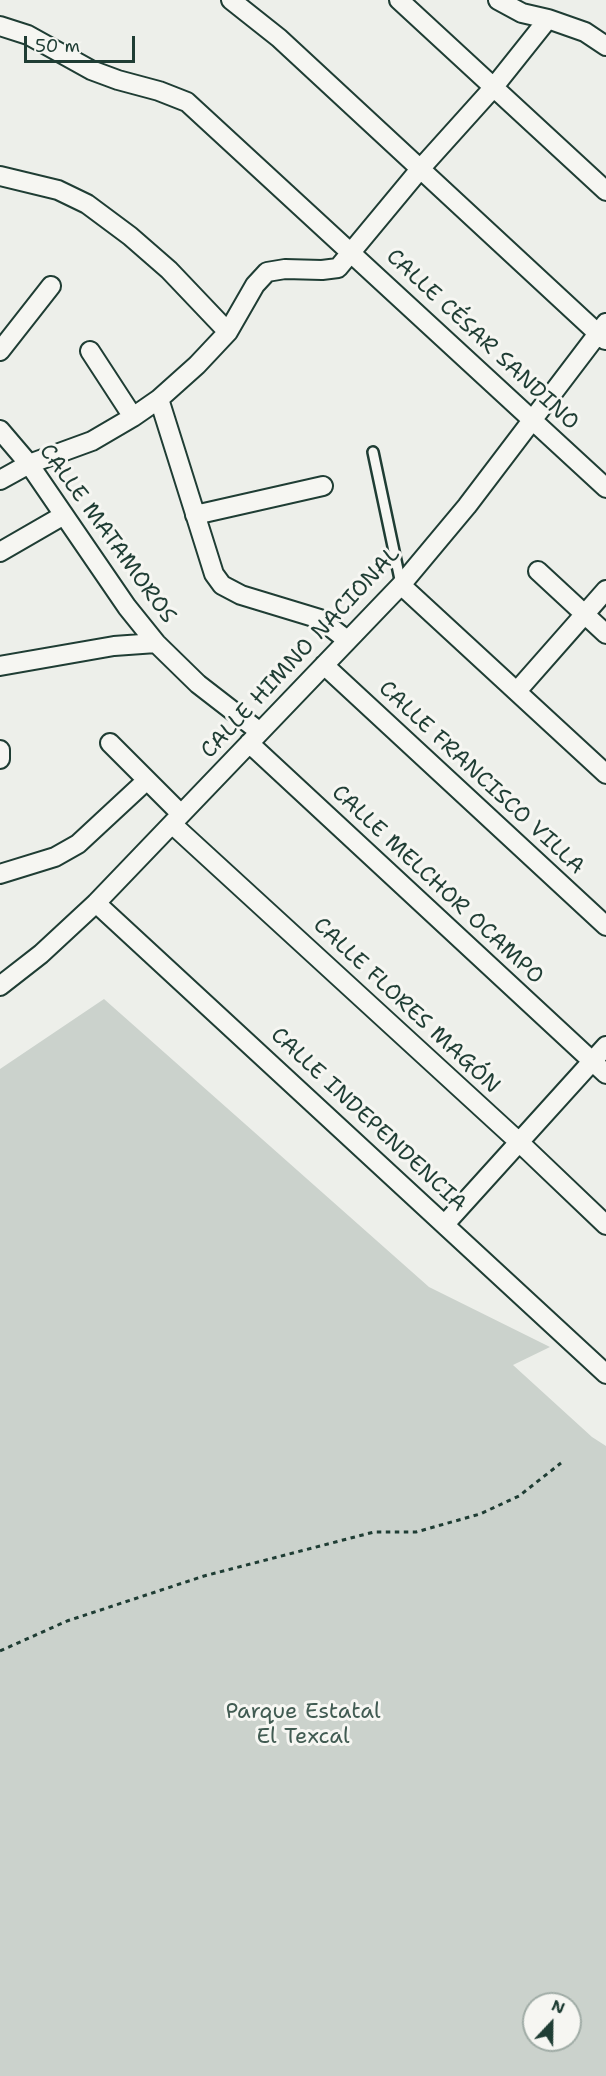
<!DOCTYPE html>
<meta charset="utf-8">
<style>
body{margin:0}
#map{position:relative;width:606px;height:2076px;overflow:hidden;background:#edefea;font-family:"Shantell Sans",sans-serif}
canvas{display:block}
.north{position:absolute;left:522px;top:1992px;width:60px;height:60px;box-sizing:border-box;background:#f6f6f2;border:2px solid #a0aca6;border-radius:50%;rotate:22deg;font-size:16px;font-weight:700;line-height:24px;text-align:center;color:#1f3d34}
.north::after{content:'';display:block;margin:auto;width:21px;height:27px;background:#1f3d34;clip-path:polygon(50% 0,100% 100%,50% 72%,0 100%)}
.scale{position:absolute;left:24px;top:36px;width:111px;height:27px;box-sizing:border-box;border:3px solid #1f3d34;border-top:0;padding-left:8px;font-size:18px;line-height:21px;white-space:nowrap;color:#1f3d34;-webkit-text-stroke:4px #f6f6f2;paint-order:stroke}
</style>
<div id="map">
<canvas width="606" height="2076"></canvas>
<div class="north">N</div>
<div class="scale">50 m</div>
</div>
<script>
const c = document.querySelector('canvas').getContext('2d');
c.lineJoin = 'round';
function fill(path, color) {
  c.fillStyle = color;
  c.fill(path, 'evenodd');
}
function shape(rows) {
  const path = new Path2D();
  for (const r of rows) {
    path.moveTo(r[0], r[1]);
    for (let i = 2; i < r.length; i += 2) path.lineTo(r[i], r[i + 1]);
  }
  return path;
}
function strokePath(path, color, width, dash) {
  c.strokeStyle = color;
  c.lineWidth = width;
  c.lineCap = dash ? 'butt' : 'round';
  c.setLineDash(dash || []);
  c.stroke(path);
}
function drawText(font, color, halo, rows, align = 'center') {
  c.font = font + ' "Shantell Sans",sans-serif';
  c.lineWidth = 6;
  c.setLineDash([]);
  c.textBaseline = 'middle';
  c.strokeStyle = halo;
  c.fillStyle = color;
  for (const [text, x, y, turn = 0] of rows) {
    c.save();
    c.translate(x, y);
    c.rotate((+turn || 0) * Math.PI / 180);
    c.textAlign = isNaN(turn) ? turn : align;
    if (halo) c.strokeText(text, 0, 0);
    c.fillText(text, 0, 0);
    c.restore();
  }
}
fill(shape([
 [104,999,429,1287,550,1347,513,1365,592,1437,606,1446,606,2076,0,2076,0,1069],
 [534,2004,570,2004,570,2040,534,2040]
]), '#cbd2cc');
const lane = shape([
 [373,452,401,584]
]);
const street = shape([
 [231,0,279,38,605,340],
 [399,0,606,191],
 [498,0,522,13,548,19,585,32,606,46],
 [0,26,28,35,91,70,118,80,159,91,187,102,606,488],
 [0,176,58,190,87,204,130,236,169,270,228,332],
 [0,351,51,286],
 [90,351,133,417],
 [159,399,214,574,222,585,241,595,320,619,347,640],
 [0,430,29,464,127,607,156,643,198,684,260,732],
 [0,480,29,464,92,441,133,417,159,399,197,365,228,332,255,285,267,272,285,269,322,270,338,268,421,168,493,88,548,19],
 [195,515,323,486],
 [0,552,64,515],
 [538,571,606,634],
 [401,585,606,774],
 [324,665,606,926],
 [0,666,114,646,156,643],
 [517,691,606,590],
 [110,743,181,814],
 [249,743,606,1074],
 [0,750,0,759],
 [172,824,519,1142,606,1225],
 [0,874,55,857,78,844,147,780],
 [96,903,606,1374],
 [0,986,41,954,96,903,401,585,467,506,606,323],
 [445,1224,606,1046]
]);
strokePath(lane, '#1f3d34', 14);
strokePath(street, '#1f3d34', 22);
strokePath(shape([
 [0,1651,67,1621,204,1576,374,1532,416,1532,480,1514,519,1496,561,1463]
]), '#1f3d34', 3, [4.5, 4.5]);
strokePath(lane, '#f6f6f2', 9);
strokePath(street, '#f6f6f2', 18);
drawText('22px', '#1f3d34', '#f6f6f2', [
 ["CALLE CÉSAR SANDINO",482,340,43],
 ["CALLE MATAMOROS",107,534,54],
 ["CALLE HIMNO NACIONAL",301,653,-47],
 ["CALLE FRANCISCO VILLA",481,778,43],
 ["CALLE MELCHOR OCAMPO",437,885,43],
 ["CALLE FLORES MAGÓN",406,1006,43],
 ["CALLE INDEPENDENCIA",368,1120,43]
]);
drawText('22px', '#415b52', '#f6f6f2', [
 ["Parque Estatal",303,1712],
 ["El Texcal",303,1737]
]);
</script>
